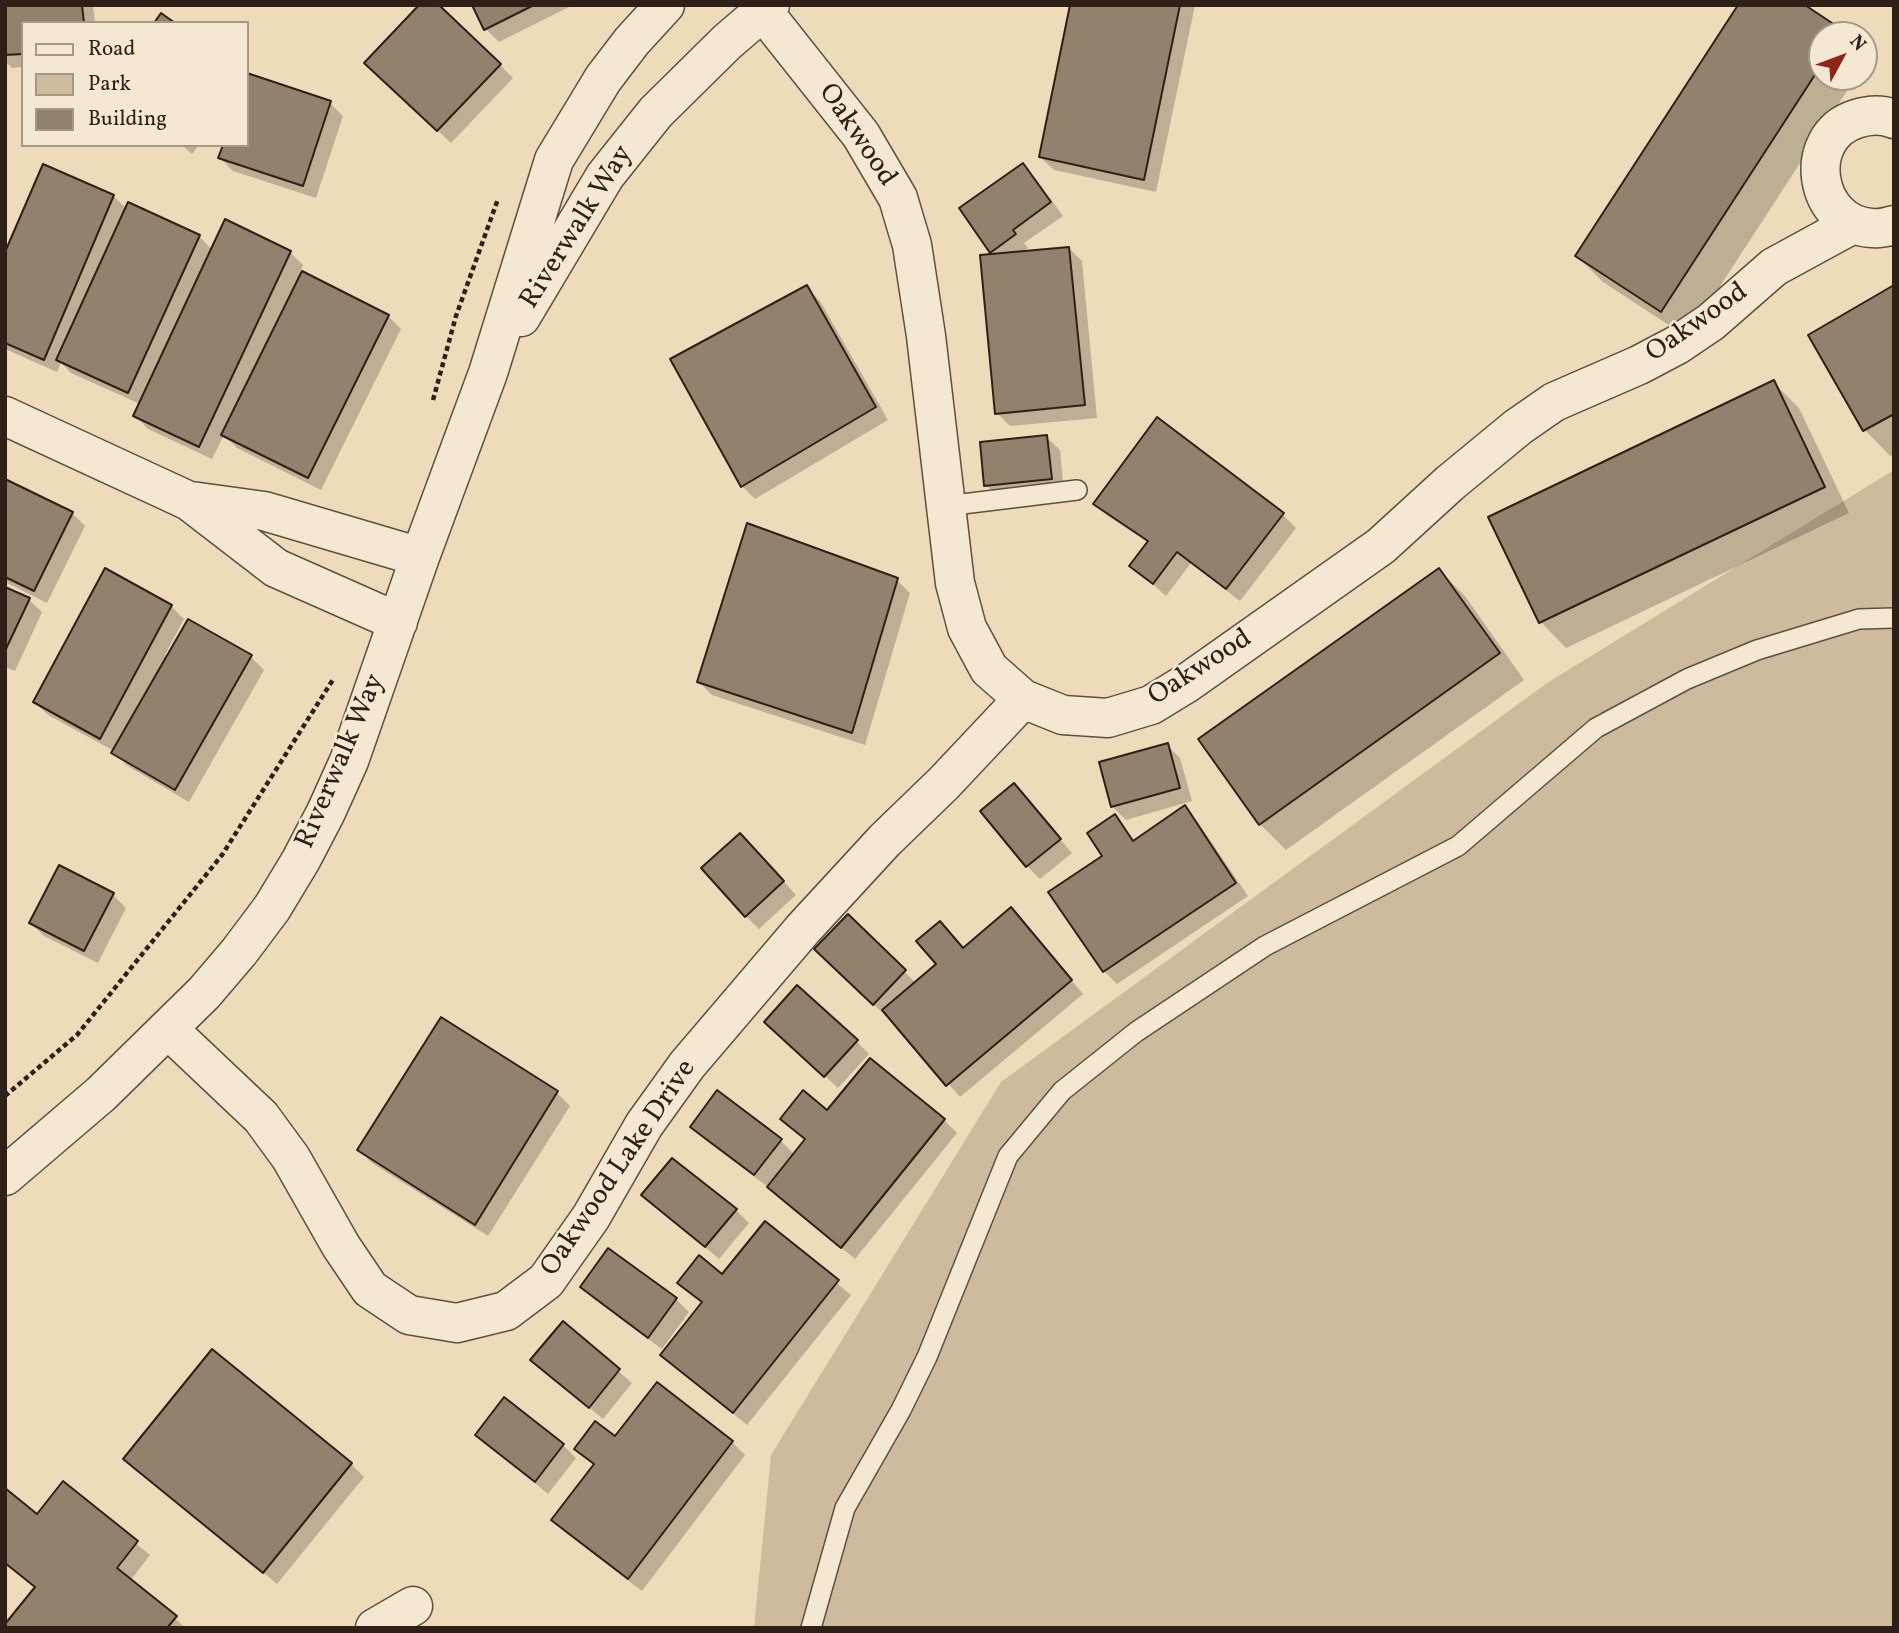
<!DOCTYPE html>
<html>
<head>
<meta charset="utf-8">
<style>
	body { margin:0 }
	#map { position:relative; width:1899px; height:1633px; overflow:hidden; background:#eedbba; font-family:Vollkorn,serif }
	canvas { display:block }
	.frame { position:absolute; inset:0; border:7px solid #2f2017; pointer-events:none }
	.legend { position:absolute; left:21px; top:21px; width:228px; height:126px; box-sizing:border-box; background:#f4e8d2; border:2px solid #a59887; margin:0; padding:9px 12px; list-style:none; font-size:21px; color:#2f2017 }
	.legend li { display:flex; align-items:center; gap:14px; height:35px }
	.legend b { width:35px; border:2px solid #a59887 }
	.north { position:absolute; left:1808px; top:21px; width:70px; height:70px; box-sizing:border-box; background:#f4e8d2; border:2px solid #a59887; border-radius:50%; rotate:49deg; font-size:19px; font-weight:700; line-height:28px; text-align:center; color:#2f2017 }
	.north::after { content:''; display:block; margin:auto; width:24px; height:32px; background:#8f2418; clip-path:polygon(50% 0,100% 100%,50% 72%,0 100%) }
</style>
</head>
<body>
<div id="map">
<canvas width="1899" height="1633"></canvas>
<div class="frame"></div>
<ul class="legend">
<li><b style="height:9px;background:#f4e8d2"></b>Road</li>
<li><b style="height:19px;background:#cebb9e"></b>Park</li>
<li><b style="height:19px;background:#92816c"></b>Building</li>
</ul>
<div class="north">N</div>
</div>
<script>
const ctx = document.querySelector('canvas').getContext('2d');
ctx.lineJoin = 'round';
function fillPath(path, color) {
  ctx.fillStyle = color;
  ctx.fill(path, 'evenodd');
}
function trace(path, color, width, dash) {
  ctx.strokeStyle = color;
  ctx.lineWidth = width;
  ctx.lineCap = dash ? 'butt' : 'round';
  ctx.setLineDash(dash || []);
  ctx.stroke(path);
}
function write(font, color, halo, rows, align = 'center') {
  ctx.font = font + ' Vollkorn,serif';
  ctx.lineWidth = 5;
  ctx.setLineDash([]);
  ctx.textBaseline = 'middle';
  ctx.strokeStyle = halo;
  ctx.fillStyle = color;
  for (const [text, x, y, turn = 0] of rows) {
    ctx.save();
    ctx.translate(x, y);
    ctx.rotate((+turn || 0) * Math.PI / 180);
    ctx.textAlign = isNaN(turn) ? turn : align;
    if (halo) ctx.strokeText(text, 0, 0);
    ctx.fillText(text, 0, 0);
    ctx.restore();
  }
}
fillPath(new Path2D(`
	M 1894,470 L 1894,1628 L 754,1628 L 771,1455 L 1001,1082 L 1547,683 Z`), '#cebb9e');
fillPath(new Path2D(`
	M 5,5 L 93,5 L 95,23 L 23,23 L 23,67 L 12,68 L 5,61 Z
	M 474,5 L 573,5 L 499,42 L 486,29 Z
	M 1072,5 L 1195,5 L 1156,192 L 1054,170 L 1040,157 Z
	M 1740,5 L 1843,32 L 1845,35 L 1822,35 L 1822,77 L 1856,77 L 1687,337 L 1603,282 L 1577,256 Z
	M 500,65 L 513,78 L 451,143 L 380,76 Z
	M 247,75 L 330,103 L 343,116 L 316,198 L 233,171 L 220,158 L 247,145 Z
	M 182,145 L 199,145 L 192,154 Z
	M 1023,166 L 1036,179 L 1063,216 L 1024,243 L 1028,248 L 1021,253 L 1069,248 L 1082,261 L 1097,418 L 1010,426 L 997,413 L 995,256 L 962,209 Z
	M 113,196 L 127,209 L 199,236 L 212,250 L 290,252 L 303,265 L 300,272 L 388,316 L 401,329 L 321,490 L 237,448 L 224,435 L 212,459 L 148,429 L 135,416 L 140,404 L 71,373 L 61,363 L 57,372 L 5,349 L 5,256 Z
	M 1894,287 L 1894,454 L 1890,456 L 1865,430 L 1810,336 Z
	M 807,288 L 820,301 L 888,420 L 755,499 L 742,486 L 673,360 Z
	M 1773,382 L 1799,408 L 1849,513 L 1566,648 L 1541,622 Z
	M 1157,419 L 1283,515 L 1296,528 L 1240,601 L 1191,563 L 1166,596 L 1132,566 L 1149,543 L 1108,516 L 1095,503 Z
	M 1046,437 L 1060,450 L 1064,492 L 999,498 L 986,485 Z
	M 5,481 L 72,513 L 85,526 L 47,603 L 5,582 Z
	M 1439,570 L 1465,596 L 1524,680 L 1286,850 L 1260,824 L 1200,740 Z
	M 105,571 L 171,606 L 184,619 L 165,655 L 168,657 L 188,621 L 251,657 L 264,670 L 189,802 L 126,765 L 114,751 L 48,715 L 35,702 Z
	M 897,580 L 910,593 L 865,745 L 712,695 L 699,682 Z
	M 5,588 L 28,599 L 42,612 L 15,671 L 5,667 Z
	M 1167,745 L 1180,758 L 1192,801 L 1126,820 L 1113,807 L 1101,764 Z
	M 1014,786 L 1072,853 L 1040,879 L 1027,866 Z
	M 1184,808 L 1197,821 L 1248,896 L 1117,984 L 1104,971 L 1051,893 L 1104,856 L 1114,816 L 1135,841 Z
	M 753,848 L 796,895 L 759,929 L 746,916 Z
	M 113,895 L 126,908 L 98,963 L 44,936 L 31,923 Z
	M 848,917 L 916,983 L 964,950 L 1023,923 L 1083,994 L 960,1097 L 888,1015 L 887,1017 L 829,962 Z
	M 442,1020 L 557,1093 L 570,1106 L 488,1236 L 372,1163 L 359,1150 Z
	M 780,1034 L 856,1041 L 869,1054 L 838,1088 Z
	M 827,1112 L 944,1120 L 957,1133 L 855,1259 L 768,1187 L 705,1140 L 692,1127 L 781,1141 L 795,1155 L 806,1141 L 782,1119 Z
	M 644,1195 L 736,1210 L 749,1223 L 719,1259 Z
	M 765,1223 L 851,1295 L 747,1425 L 663,1355 L 703,1304 L 679,1283 L 723,1276 Z
	M 582,1287 L 676,1299 L 689,1312 L 662,1349 L 595,1300 Z
	M 563,1323 L 632,1383 L 603,1419 L 532,1360 Z
	M 477,1435 L 563,1445 L 576,1458 L 548,1494 Z
	M 616,1439 L 732,1442 L 745,1455 L 642,1591 L 566,1533 L 553,1520 L 594,1465 L 576,1449 Z
	M 125,1458 L 351,1464 L 364,1477 L 277,1584 Z
	M 63,1484 L 150,1555 L 130,1581 L 186,1628 L 5,1628 L 36,1588 L 5,1564 L 5,1491 L 37,1516 Z`), '#0003');
const building = new Path2D(`
	M 5,5 L 82,5 L 84,23 L 23,23 L 23,54 L 5,55 Z
	M 419,5 L 439,5 L 501,64 L 437,131 L 364,63 Z
	M 472,5 L 534,5 L 484,30 Z
	M 1070,5 L 1180,5 L 1144,180 L 1039,157 Z
	M 1738,5 L 1805,5 L 1844,31 L 1841,35 L 1822,35 L 1822,64 L 1661,312 L 1575,256 Z
	M 161,13 L 175,23 L 154,23 Z
	M 247,73 L 331,101 L 303,186 L 218,158 L 223,145 L 247,145 Z
	M 1023,163 L 1051,202 L 1013,230 L 1016,234 L 990,253 L 959,208 Z
	M 43,164 L 114,195 L 44,360 L 5,343 L 5,252 Z
	M 128,202 L 200,235 L 128,393 L 56,360 Z
	M 225,219 L 291,251 L 199,447 L 133,416 Z
	M 1069,247 L 1085,405 L 995,414 L 980,255 Z
	M 302,271 L 389,315 L 308,478 L 221,435 Z
	M 807,285 L 876,407 L 741,487 L 670,359 Z
	M 1894,285 L 1894,414 L 1863,431 L 1808,335 Z
	M 1774,380 L 1825,487 L 1539,623 L 1488,517 Z
	M 1157,417 L 1284,513 L 1226,589 L 1177,552 L 1153,584 L 1129,566 L 1148,541 L 1093,504 Z
	M 1047,435 L 1052,479 L 984,486 L 980,442 Z
	M 5,479 L 73,512 L 34,591 L 5,577 Z
	M 747,523 L 898,578 L 852,733 L 697,682 Z
	M 105,568 L 172,605 L 100,739 L 33,702 Z
	M 1439,568 L 1500,653 L 1259,825 L 1198,739 Z
	M 5,587 L 30,598 L 5,651 Z
	M 188,619 L 252,655 L 175,790 L 111,753 Z
	M 1168,743 L 1180,788 L 1111,807 L 1099,762 Z
	M 1014,783 L 1061,839 L 1026,867 L 980,811 Z
	M 1185,805 L 1236,883 L 1103,972 L 1048,892 L 1102,856 L 1087,833 L 1115,814 L 1133,841 Z
	M 740,833 L 784,881 L 745,917 L 701,868 Z
	M 59,865 L 114,893 L 84,951 L 29,923 Z
	M 1011,907 L 1072,980 L 946,1086 L 882,1010 L 936,964 L 916,941 L 940,921 L 963,948 Z
	M 848,914 L 906,970 L 873,1005 L 814,949 Z
	M 797,985 L 858,1040 L 824,1077 L 764,1022 Z
	M 441,1017 L 558,1091 L 475,1225 L 357,1150 Z
	M 870,1058 L 945,1119 L 841,1248 L 767,1187 L 805,1139 L 780,1119 L 803,1090 L 827,1110 Z
	M 717,1090 L 782,1139 L 754,1175 L 690,1127 Z
	M 672,1158 L 737,1209 L 705,1247 L 641,1195 Z
	M 765,1221 L 839,1280 L 733,1413 L 660,1355 L 702,1302 L 677,1283 L 699,1255 L 722,1274 Z
	M 608,1248 L 677,1298 L 648,1338 L 580,1287 Z
	M 563,1321 L 620,1369 L 589,1408 L 530,1360 Z
	M 212,1349 L 352,1463 L 263,1573 L 123,1459 Z
	M 657,1382 L 733,1441 L 628,1579 L 551,1520 L 594,1464 L 574,1449 L 595,1421 L 615,1436 Z
	M 504,1397 L 564,1444 L 535,1482 L 475,1435 Z
	M 63,1481 L 138,1541 L 117,1568 L 177,1616 L 167,1628 L 5,1628 L 5,1624 L 35,1587 L 5,1563 L 5,1488 L 37,1514 Z`);
fillPath(building, '#92816c');
trace(building, '#2f2017', 2);
const service = new Path2D(`
	M 946,506 L 1077,490
	M 811,1628 L 845,1508 L 901,1410 L 927,1357 L 1008,1156 L 1062,1091 L 1136,1032 L 1265,946 L 1458,846 L 1596,728 L 1687,679 L 1757,650 L 1859,619 L 1894,618`);
const minor = new Path2D(`
	M 758,5 L 861,135 L 898,198 L 912,245 L 926,336 L 955,583 L 967,628 L 989,669 L 1023,699 L 1063,715 L 1108,718 L 1151,705 L 1187,683 L 1381,546 L 1450,483 L 1518,427 L 1554,402 L 1639,365 L 1677,345 L 1711,322 L 1774,267 L 1853,224
	M 1894,119 C 1882,114 1868,115 1856,119 C 1800,137 1814,225 1872,228 C 1879,229 1887,227 1894,225
	M 521,317 L 605,176 L 656,112 L 727,42 L 770,5
	M 5,416 L 189,501 L 276,568 L 398,622
	M 191,501 L 264,511 L 420,557
	M 169,1030 L 261,1117 L 291,1158 L 341,1246 L 370,1289 L 409,1315 L 457,1323 L 506,1311 L 546,1281 L 591,1217 L 644,1125 L 687,1065 L 803,929 L 885,840 L 944,783 L 1023,699
	M 5,1176 L 101,1094 L 204,993 L 239,952 L 272,908 L 301,860 L 326,812 L 349,761 L 420,557 L 488,373 L 554,160 L 603,79 L 632,41 L 665,5
	M 375,1628 L 413,1606`);
trace(service, '#5f4f40', 22);
trace(minor, '#5f4f40', 41);
trace(new Path2D(`
	M 433,400 L 456,316 L 498,199
	M 5,1096 L 77,1035 L 222,855 L 334,678`), '#2f2017', 4.5, [5, 3.5]);
trace(service, '#f4e8d2', 19);
trace(minor, '#f4e8d2', 38);
write('28px', '#2f2017', '#f4e8d2', [
	["Oakwood",856,136,56],
	["Riverwalk Way",578,228,-58],
	["Oakwood",1698,324,-35],
	["Oakwood",1201,669,-33],
	["Riverwalk Way",342,762,-67],
	["Oakwood Lake Drive",620,1169,-56]
]);
</script>
</body>
</html>
